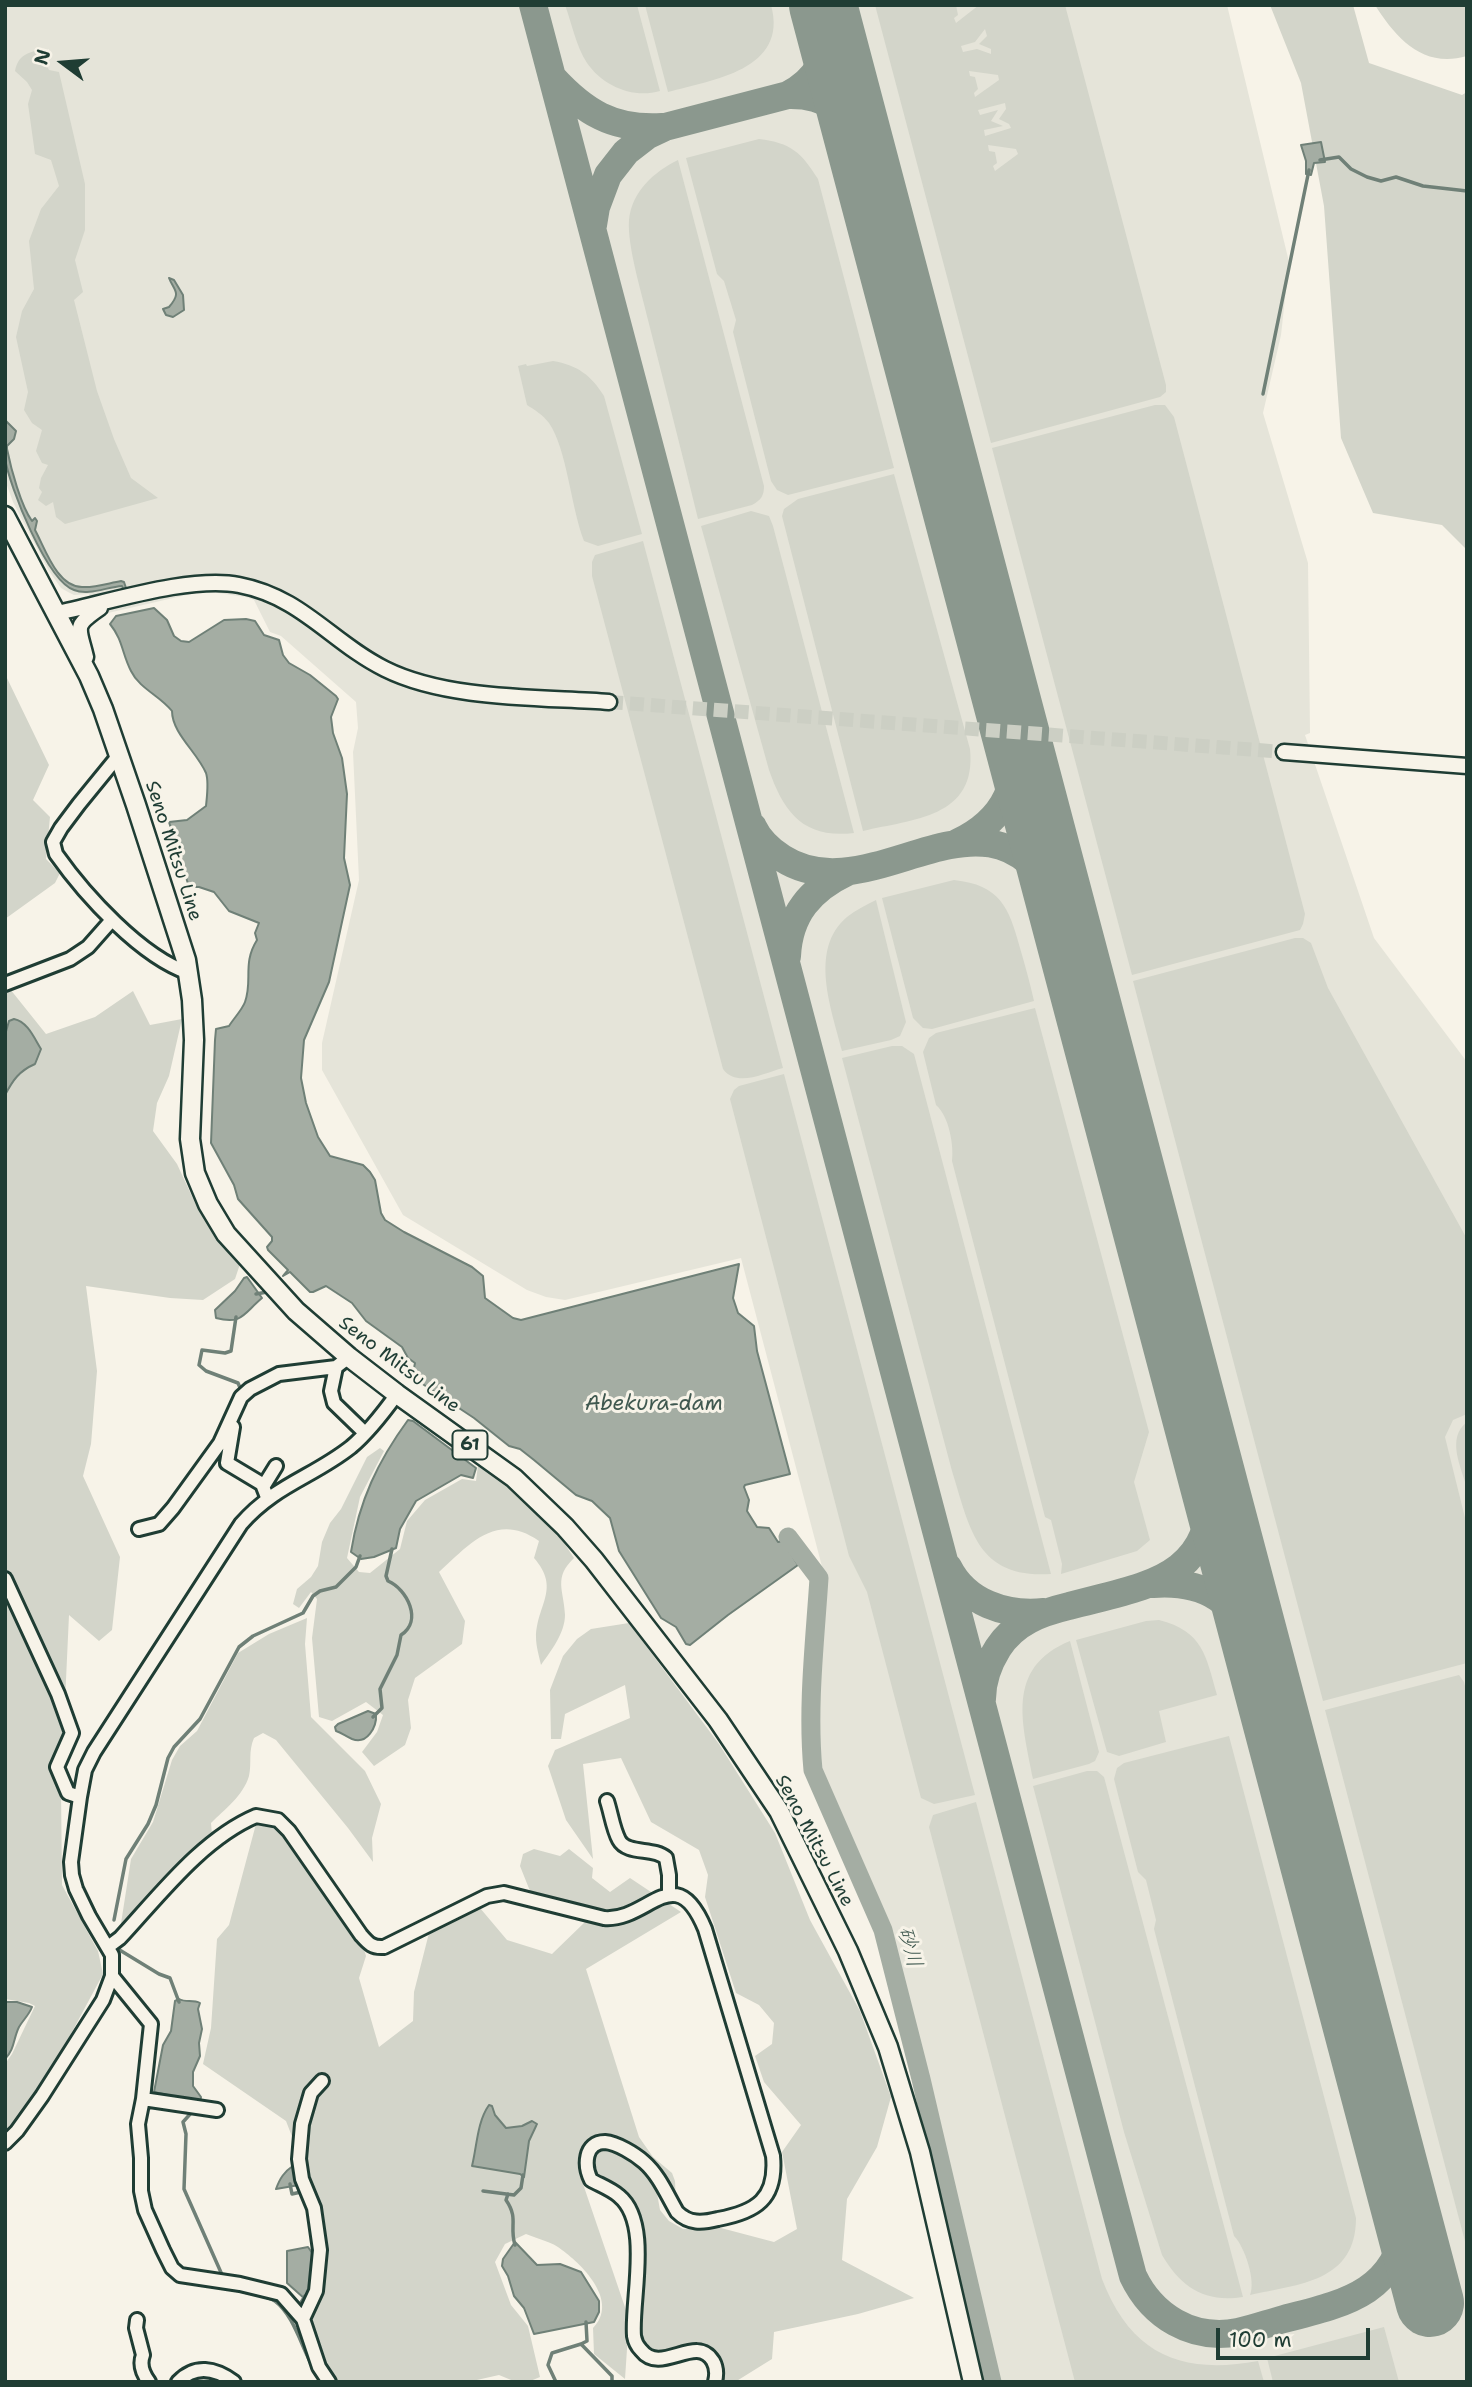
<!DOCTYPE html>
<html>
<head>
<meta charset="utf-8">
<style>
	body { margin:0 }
	#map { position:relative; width:1472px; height:2387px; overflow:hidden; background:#f7f3e8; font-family:"Shantell Sans",sans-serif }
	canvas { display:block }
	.frame { position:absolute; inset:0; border:7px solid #1f3d34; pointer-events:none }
	.north { position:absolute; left:28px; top:28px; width:70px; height:70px; -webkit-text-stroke:5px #f7f3e8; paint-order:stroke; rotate:286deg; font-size:19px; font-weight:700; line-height:28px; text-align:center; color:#1f3d34 }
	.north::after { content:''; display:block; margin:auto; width:24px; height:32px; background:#1f3d34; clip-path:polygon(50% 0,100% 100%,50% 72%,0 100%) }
	.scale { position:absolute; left:1216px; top:2328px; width:154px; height:32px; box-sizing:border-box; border:4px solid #1f3d34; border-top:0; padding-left:9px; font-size:21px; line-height:24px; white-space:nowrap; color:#1f3d34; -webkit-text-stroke:5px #f7f3e8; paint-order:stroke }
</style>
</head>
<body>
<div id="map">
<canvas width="1472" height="2387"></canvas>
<div class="frame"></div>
<div class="north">N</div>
<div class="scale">100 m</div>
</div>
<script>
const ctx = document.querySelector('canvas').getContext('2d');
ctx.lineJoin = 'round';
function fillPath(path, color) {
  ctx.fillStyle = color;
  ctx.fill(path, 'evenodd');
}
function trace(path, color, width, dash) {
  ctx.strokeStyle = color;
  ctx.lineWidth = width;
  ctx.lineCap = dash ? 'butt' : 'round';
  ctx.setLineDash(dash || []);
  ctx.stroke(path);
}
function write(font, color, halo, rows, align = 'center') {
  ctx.font = font + ' "Shantell Sans","Klee One",sans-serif';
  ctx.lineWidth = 6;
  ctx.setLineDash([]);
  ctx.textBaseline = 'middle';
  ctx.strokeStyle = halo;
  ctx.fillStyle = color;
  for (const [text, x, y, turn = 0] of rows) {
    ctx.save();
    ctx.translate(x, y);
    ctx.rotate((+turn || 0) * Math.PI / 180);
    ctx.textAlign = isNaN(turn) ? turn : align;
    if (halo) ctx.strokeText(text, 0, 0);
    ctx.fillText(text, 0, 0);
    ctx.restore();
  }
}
fillPath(new Path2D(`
	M 5,5 L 1227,5 L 1289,262 L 1281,335 L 1263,413 L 1308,563 L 1310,733 L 1305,735 L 1374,938 L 1467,1062 L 1467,2382 L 997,2382 L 912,2024 L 891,1929 L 817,1769 L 816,1715 L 825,1578 L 741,1258 L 565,1300 L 546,1297 L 527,1290 L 403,1215 L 322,1070 L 322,1043 L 359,880 L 353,752 L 358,728 L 356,702 L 281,636 L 270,632 L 254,600 L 246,597 L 211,592 L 195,593 L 108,613 L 98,619 L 89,594 L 74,595 L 68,592 L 61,588 L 49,571 L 13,502 L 5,480 Z`), '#e5e4d9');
fillPath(new Path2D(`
	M 565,5 L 637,5 L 660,91 C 633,99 603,86 587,63 C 576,46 572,24 565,5 Z
	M 645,5 L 771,5 C 789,70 712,80 668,92 Z
	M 875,5 L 956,5 L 958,15 L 954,18 L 956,23 L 979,5 L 1065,5 L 1166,385 L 1166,392 L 1160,397 L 991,443 ZM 985,29 L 987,36 L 979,44 L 991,49 L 991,54 L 977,49 L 963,52 L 961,46 L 975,42 ZM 969,71 L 998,75 L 999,80 L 975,97 L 974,93 L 978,89 L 975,77 L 970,76 ZM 1005,103 L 1006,109 L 999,119 L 1009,124 L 1011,128 L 985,136 L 984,130 L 1003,126 L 991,121 L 998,110 L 980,115 L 978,110 ZM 988,145 L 1016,149 L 1018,154 L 995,171 L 993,166 L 997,163 L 995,152 L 989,151 Z
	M 1270,5 L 1353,5 L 1369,63 L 1462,95 L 1467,92 L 1467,550 L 1442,525 L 1373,513 L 1341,438 L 1324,206 L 1301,83 Z
	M 1375,5 L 1467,5 L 1467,56 C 1423,69 1396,38 1375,5 Z
	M 38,50 L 49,70 L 59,72 L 85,184 L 85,230 L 75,260 L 83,292 L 74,300 L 97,391 L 114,439 L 131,478 L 158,498 L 65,524 L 56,517 L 53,502 L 46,506 L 38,500 L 42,492 L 39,488 L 41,478 L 48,465 L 42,463 L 36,451 L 42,430 L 32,423 L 24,410 L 28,392 L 16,337 L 22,311 L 34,289 L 29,241 L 41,209 L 59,186 L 51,160 L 35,154 L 28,104 L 32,90 L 27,82 L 15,71 C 18,57 24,54 38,50 Z
	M 759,139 C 791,143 801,152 818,179 L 894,468 L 788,495 L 777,490 L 771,481 L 733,332 L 736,320 L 724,281 L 717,274 L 686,158 Z
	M 678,160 L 764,486 C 764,496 761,500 752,505 L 698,519 C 682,453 665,387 648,320 C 642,294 627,246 629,220 C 632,191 654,172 678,160 Z
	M 553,361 C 577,365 591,375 604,396 L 642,534 L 598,546 L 584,541 C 571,508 567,449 549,423 C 543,415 535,410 527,405 L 518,366 L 526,364 L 527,366 Z
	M 1155,405 L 1165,405 L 1174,417 L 1305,914 L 1303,924 L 1300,930 L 1132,975 L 992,448 Z
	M 894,474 L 970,749 C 977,818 913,819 863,831 L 782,516 L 784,509 L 798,499 Z
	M 751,511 L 769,516 L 773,526 L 854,833 C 804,839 784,813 769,770 L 701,526 Z
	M 643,541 L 783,1068 C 764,1073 737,1088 723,1069 L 592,576 L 592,562 L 595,555 Z
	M 5,674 L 49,765 L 33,800 L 50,817 L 46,859 L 60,873 L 55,883 L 5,919 Z
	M 954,880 C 1000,885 1009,907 1020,948 C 1025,965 1030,983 1034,1001 L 932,1029 L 923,1028 L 913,1018 L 882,898 Z
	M 876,900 L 906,1022 L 900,1036 L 891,1040 L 842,1051 C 832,1010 808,950 847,917 C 856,910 866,905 876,900 Z
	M 1295,938 L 1303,938 L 1311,943 L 1328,988 L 1467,1239 L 1467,1414 L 1453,1420 L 1445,1437 L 1467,1526 L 1467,1663 L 1323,1701 L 1133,981 Z
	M 10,989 L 46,1034 L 95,1017 L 133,991 L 150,1025 L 182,1019 L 169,1076 L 157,1103 L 153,1131 L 177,1164 L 196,1205 L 240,1264 L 235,1279 L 203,1300 L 170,1298 L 86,1286 L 97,1371 L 91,1444 L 83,1476 L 120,1557 L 112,1630 L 99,1641 L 69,1615 L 61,1788 L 62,1885 L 98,1951 L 103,1974 L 50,2073 L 5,2133 L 5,2064 L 12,2054 L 35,2006 L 29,2003 L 5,1999 L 5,1095 C 13,1080 19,1071 35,1064 L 41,1049 C 33,1038 25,1015 9,1021 L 5,1040 L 5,990 Z
	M 1035,1008 L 1149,1432 L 1134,1482 L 1150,1540 L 1137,1551 L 1061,1574 L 1062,1564 L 1051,1520 L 1045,1517 L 952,1161 C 954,1145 949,1116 936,1105 L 923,1052 L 929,1038 L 936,1033 Z
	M 892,1046 L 902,1046 L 914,1054 L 1051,1574 C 977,1579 970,1529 952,1471 L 842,1058 Z
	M 784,1074 L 975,1795 L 934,1804 L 921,1798 L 867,1592 L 849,1556 L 730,1099 L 734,1090 L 739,1086 Z
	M 1467,1422 L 1467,1488 C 1461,1467 1446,1438 1467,1422 Z
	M 380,1448 L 384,1451 L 360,1497 L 347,1558 L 359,1572 L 370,1573 L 400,1549 L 407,1521 L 425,1500 L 462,1479 L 476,1481 L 478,1465 L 510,1484 L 552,1525 L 574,1558 C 553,1578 564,1590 565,1615 C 565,1633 551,1651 541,1665 C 539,1656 536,1646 536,1637 C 537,1604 561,1589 534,1558 L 539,1541 C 496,1511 469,1545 439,1572 L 465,1621 L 462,1644 L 415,1678 L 408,1700 L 411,1728 L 405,1745 L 374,1766 L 362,1752 L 377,1732 L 383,1715 L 366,1702 L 332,1721 L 319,1717 L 312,1638 L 317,1599 L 311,1592 L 299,1608 L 293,1604 L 297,1589 L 311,1577 L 318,1566 L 322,1542 L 330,1523 L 341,1509 L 367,1457 Z
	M 307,1618 L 305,1644 L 311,1717 L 365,1771 L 381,1804 L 372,1838 L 373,1862 L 348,1828 L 276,1740 L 263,1733 L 254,1738 C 248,1752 252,1762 249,1776 C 243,1796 225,1809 211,1823 L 212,1835 L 182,1864 L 120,1930 L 131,1859 L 153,1822 L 172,1760 L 180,1746 L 197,1731 L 238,1653 L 269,1634 Z
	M 1159,1620 C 1203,1631 1206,1656 1217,1695 L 1159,1711 L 1166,1742 L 1119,1756 L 1107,1752 L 1076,1640 L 1146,1621 Z
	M 629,1623 L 719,1744 L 775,1833 L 810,1920 L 860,2011 L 891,2097 L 877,2147 L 847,2199 L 842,2260 L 914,2298 L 858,2314 L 774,2332 L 772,2359 L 735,2382 L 718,2382 L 713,2356 L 657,2356 L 638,2341 L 633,2211 L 593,2179 L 592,2151 L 606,2146 L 641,2164 L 655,2182 L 660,2210 L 669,2221 L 683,2229 L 721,2228 L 774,2242 L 797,2229 L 782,2152 L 801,2125 L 764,2082 L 755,2056 L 772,2044 L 774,2023 L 759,2005 L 736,1993 L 705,1897 L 708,1875 L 699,1850 L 651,1822 L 621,1758 L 583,1764 L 593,1859 L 566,1820 L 548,1766 L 555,1750 L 630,1718 L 625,1685 L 565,1714 L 561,1739 L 551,1739 L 550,1690 L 563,1656 L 577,1639 L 591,1629 Z
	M 1070,1641 L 1099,1752 L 1095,1761 L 1089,1764 L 1033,1779 C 1023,1725 1004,1668 1070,1641 Z
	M 1459,1675 L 1464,1682 L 1467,1694 L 1467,2249 L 1325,1710 Z
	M 1229,1736 L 1356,2218 C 1356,2282 1299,2284 1250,2295 C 1256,2281 1245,2247 1234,2236 L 1154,1929 L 1156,1920 L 1146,1880 L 1138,1872 L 1114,1779 L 1117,1768 L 1124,1763 Z
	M 1087,1771 L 1097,1771 L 1104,1777 L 1243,2297 C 1204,2303 1181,2287 1162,2255 L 1124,2132 L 1033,1786 Z
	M 976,1802 L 1102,2279 C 1131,2355 1182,2375 1258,2361 L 1264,2382 L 1075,2382 L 929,1827 L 933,1815 Z
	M 256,1824 L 276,1827 L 288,1837 L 362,1942 L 366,1956 L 359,1978 L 379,2047 L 413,2021 L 414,1992 L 429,1933 L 480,1908 L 507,1940 L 552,1954 L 586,1921 L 590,1906 L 530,1891 L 520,1866 L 523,1854 L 534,1849 L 560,1856 L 569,1849 L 593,1868 L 592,1878 L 610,1892 L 630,1878 L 681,1912 L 586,1969 L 639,2137 L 653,2157 L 672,2173 L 675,2181 L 676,2203 L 610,2136 L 602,2134 C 580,2147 578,2154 581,2178 L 629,2319 L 625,2379 L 594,2354 L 593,2328 C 619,2302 584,2266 562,2250 C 553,2242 538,2239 526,2234 L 505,2244 L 495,2262 L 511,2305 L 528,2326 L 540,2377 L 528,2382 L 516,2382 L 499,2375 L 468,2382 L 336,2382 L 327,2372 L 317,2348 L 310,2317 L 318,2204 L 286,2121 L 203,2064 L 211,2028 L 217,1939 L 229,1925 ZM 494,2110 L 495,2115 L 506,2128 L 522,2126 L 532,2121 L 538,2125 L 530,2134 L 520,2174 L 474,2167 L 479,2127 L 482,2120 Z
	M 1384,2327 L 1399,2382 L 1273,2382 L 1267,2358 Z`), '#d3d5ca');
const water = new Path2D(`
	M 1321,142 L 1325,162 L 1314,163 L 1311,175 L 1306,174 L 1306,161 L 1301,145 Z
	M 169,278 L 174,280 L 183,295 L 184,310 L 173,317 L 166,315 L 163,309 L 169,307 C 182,292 174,291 169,278 Z
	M 5,420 L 16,431 L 14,439 L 7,446 L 7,449 C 11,469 21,506 32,521 L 35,518 L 37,521 L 35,530 C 45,548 57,587 82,587 C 95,588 109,583 121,581 L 124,582 L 127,591 L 124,591 L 122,586 C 107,587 88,596 74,590 C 47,581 9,486 5,458 C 4,446 5,432 5,420 Z
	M 154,608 L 167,620 L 174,636 L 181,641 L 189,642 L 224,620 L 246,619 L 255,621 L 264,635 L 279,640 L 283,655 L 289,663 L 310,675 L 336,696 L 338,699 L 331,717 L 333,733 L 342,758 L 347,794 L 344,858 L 350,885 L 329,982 L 304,1040 L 301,1078 L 306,1103 L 318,1137 L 330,1156 L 363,1165 L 370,1172 L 375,1180 L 381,1213 L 385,1220 L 404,1232 L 472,1267 L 483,1276 L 485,1298 L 513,1318 L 521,1320 L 739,1264 L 733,1298 L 738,1313 L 754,1326 L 757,1351 L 790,1474 L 745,1485 L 744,1487 L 749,1500 L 747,1511 L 757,1527 L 769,1528 L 778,1542 L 783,1541 L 798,1565 L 728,1615 L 690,1645 L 686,1644 L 676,1627 L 661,1618 L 619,1551 L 610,1518 L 592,1501 L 576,1495 L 534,1460 L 520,1449 L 509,1446 L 474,1418 L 412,1377 L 409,1374 L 414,1368 L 415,1363 L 408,1358 L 402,1347 L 366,1321 L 352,1303 L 326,1286 L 313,1292 L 310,1292 L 290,1272 L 283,1276 L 288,1270 L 268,1250 L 267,1247 L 272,1241 L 272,1237 L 238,1199 L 234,1185 L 211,1143 L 215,1040 L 216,1029 L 229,1026 C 234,1018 242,1010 245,1002 C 253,980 242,964 257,940 L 255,933 L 259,923 L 229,911 L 214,892 L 199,887 L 189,887 L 169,822 L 187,820 L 206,806 C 207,796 209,782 206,773 C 197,752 172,733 172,711 C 160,696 139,688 131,671 C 122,654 123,640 110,624 L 116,616 Z
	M 14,1019 C 28,1022 34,1038 41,1049 L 35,1064 C 19,1071 13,1080 5,1095 L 5,1035 L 9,1021 Z
	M 247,1277 L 262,1298 C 243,1314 242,1325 216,1318 L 215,1310 L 235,1291 L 244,1278 Z
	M 408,1420 L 413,1421 L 476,1468 L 473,1478 L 461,1475 L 416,1501 L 400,1529 L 396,1548 L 374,1557 L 361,1559 L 351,1552 C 359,1501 378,1461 408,1420 Z
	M 368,1711 L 376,1714 C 377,1727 367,1745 352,1739 C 345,1736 342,1733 336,1731 L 335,1727 L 338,1724 Z
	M 179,1999 C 186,2003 193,1999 200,2003 L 198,2009 L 202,2029 L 199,2043 L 200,2056 L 193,2072 L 193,2086 L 201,2097 L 200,2102 L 154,2092 L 163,2045 L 171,2031 L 175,2001 Z
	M 5,2002 L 17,2002 L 32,2007 C 29,2015 23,2020 19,2027 C 13,2039 15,2049 5,2059 Z
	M 489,2105 L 492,2106 L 495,2115 L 506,2128 L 522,2126 L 532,2121 L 537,2124 L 529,2141 L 524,2177 L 520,2174 L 472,2166 C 477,2146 477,2122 489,2105 Z
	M 294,2165 L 299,2185 L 276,2189 C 280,2178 284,2172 294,2165 Z
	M 515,2242 L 537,2265 L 560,2264 L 581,2272 L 599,2301 L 599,2312 L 594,2322 L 534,2334 L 524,2308 L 514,2296 L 508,2276 L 502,2266 L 503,2259 Z
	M 308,2247 L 315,2257 L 312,2287 L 305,2299 L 287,2283 L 287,2251 Z`);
fillPath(water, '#a4ada3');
trace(water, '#6f8077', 2);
trace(new Path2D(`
	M 1320,160 L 1339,157 L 1351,169 L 1367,177 L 1381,181 L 1396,177 L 1423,186 L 1467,191
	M 1263,394 L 1309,170
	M 256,1294 L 267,1292
	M 236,1317 L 231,1351 L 225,1353 L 202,1350 L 199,1365 L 206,1371 L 238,1383 L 241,1390
	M 373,1717 L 382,1708 L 380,1689 L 397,1655 L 401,1635 C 423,1621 407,1589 388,1581 L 386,1576 L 392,1549
	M 114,1920 L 126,1859 L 148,1824 L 156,1805 L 168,1758 L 174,1747 L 200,1719 L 239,1647 L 253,1636 L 303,1613 L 313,1596 L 320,1591 L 336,1587 L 356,1567 L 360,1556
	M 118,1949 L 159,1974 L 170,1978 L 179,2002
	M 192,2112 L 183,2122 L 186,2134 L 184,2189 L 223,2277
	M 290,2184 L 292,2194 L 301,2192 L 302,2195
	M 483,2191 L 514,2195 L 521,2188 L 523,2175
	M 508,2194 L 506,2200 C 519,2219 509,2226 515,2245
	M 232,2288 C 244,2294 265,2294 275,2301 C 294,2315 302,2349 314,2369
	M 299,2306 L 305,2296
	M 581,2344 L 612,2376 L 612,2382
	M 556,2382 L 548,2365 L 552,2353 L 581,2344 L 587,2341 L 586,2322`), '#6f8077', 3.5);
trace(new Path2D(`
	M 788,1537 L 819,1578 C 815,1641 807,1707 813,1770 L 883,1930 L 921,2079 L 992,2382`), '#a4ada3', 19);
trace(new Path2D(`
	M 533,5 L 1133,2276 C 1152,2316 1192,2341 1238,2332 C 1253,2329 1269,2323 1284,2319 C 1346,2303 1396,2293 1407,2220
	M 552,77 C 584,112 613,130 662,127
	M 788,95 C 817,80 828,58 828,27
	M 593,225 L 596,207 L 608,175 L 626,152 L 648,135 L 665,127 L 788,95 C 829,94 847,112 861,148
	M 753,827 C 759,840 770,850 782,858 C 875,918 991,759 1062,909
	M 957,843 C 1008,819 1020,782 1015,729
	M 787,956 C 789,914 811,889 847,872
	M 948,1567 C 966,1603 1006,1616 1044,1612
	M 1153,1584 C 1207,1580 1236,1602 1258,1650
	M 982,1699 C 982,1681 988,1664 998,1648 C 1015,1622 1040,1613 1069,1606 C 1148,1585 1214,1581 1212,1480`), '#8b988e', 28);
trace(new Path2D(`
	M 823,5 L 1430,2303`), '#8b988e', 68);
trace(new Path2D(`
	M 609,702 L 1284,752`), '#cccfc4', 14, [14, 7]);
const minor = new Path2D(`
	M 119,755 L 79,804 L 61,828 L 53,842 L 56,854 C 85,895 141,957 189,973
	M 5,984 L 70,959 L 88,947 L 111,921
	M 336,1367 L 331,1391 L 334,1403 L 365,1433
	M 233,1427 L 227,1463 L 262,1484 L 267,1497
	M 263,1487 L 276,1466
	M 139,1529 L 159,1524 L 173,1508 L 220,1443 L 241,1397 L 250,1389 L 279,1374 L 336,1367 L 349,1357
	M 5,1579 L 58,1694 L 72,1733 L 57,1767 L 68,1793 L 80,1797
	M 607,1801 C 611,1813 613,1829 619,1840 C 627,1855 654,1847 666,1858 L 669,1875 L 669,1895
	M 108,1947 L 120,1938 C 159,1896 202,1839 256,1816 L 278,1820 L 289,1831 L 361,1935 C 368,1943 372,1948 384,1947 L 487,1896 L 504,1893 L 604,1918 C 648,1922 675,1857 705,1929 L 773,2156 C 777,2199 756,2212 718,2219 C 702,2223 689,2224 677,2212 C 667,2195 659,2175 644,2162 C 635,2154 617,2143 605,2142 C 584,2142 584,2166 591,2180 C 600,2185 611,2189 619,2196 C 652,2223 631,2300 634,2336 C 635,2342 637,2346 641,2350 C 661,2376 696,2333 713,2361 C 717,2368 717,2374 715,2382
	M 112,1976 L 151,2024 L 143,2099 L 138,2124 L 141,2158 L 141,2191 L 145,2210 L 163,2250 L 172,2268 L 180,2275 L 240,2284 L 281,2294 L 303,2319 L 319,2367 L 329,2382
	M 143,2099 L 217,2110
	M 5,2143 L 17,2131 L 42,2096 L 103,2000 L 112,1976 L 112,1955 L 89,1916 L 76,1889 L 72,1875 L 71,1862 L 80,1797 L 85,1770 L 94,1752 L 241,1524 C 275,1485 313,1477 351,1447 C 369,1432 384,1412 397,1394
	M 303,2319 L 316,2291 L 320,2250 L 314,2208 L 302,2179 L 299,2159 L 302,2124 L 311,2093 L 322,2081
	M 137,2320 L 136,2328 L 143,2355 C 139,2365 143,2374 149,2382
	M 178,2382 C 195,2364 215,2368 234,2382`);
const tertiary = new Path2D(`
	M 57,613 C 106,603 191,575 239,585 C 302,597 331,642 385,669 C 447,700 539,697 609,702
	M 86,657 C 79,627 72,627 100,608
	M 1284,752 L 1467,766`);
const primary = new Path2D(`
	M 5,516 L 89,676 L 103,709 L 136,805 L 186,960 L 192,1000 L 194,1040 L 190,1139 L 195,1173 L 208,1204 L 226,1234 L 296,1311 L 349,1357 L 397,1394 L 514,1478 L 565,1527 L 594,1560 L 718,1720 L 779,1811 L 848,1951 L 888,2047 L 920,2152 L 973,2382`);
trace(minor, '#1f3d34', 18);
trace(tertiary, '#1f3d34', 19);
trace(primary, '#1f3d34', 23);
trace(minor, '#f7f3e8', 12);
trace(tertiary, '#f7f3e8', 14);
trace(primary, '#f7f3e8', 18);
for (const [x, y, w] of [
	[470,1445,35]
]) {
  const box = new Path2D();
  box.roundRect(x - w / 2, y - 14.5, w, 29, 5);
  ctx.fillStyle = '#f7f3e8';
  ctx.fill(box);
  trace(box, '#1f3d34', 2);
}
write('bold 18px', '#1f3d34', null, [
	["61",470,1445]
]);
write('19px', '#1f3d34', '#f7f3e8', [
	["Seno Mitsu Line",173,851,72],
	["Seno Mitsu Line",399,1365,37],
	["Seno Mitsu Line",814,1841,62]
]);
write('italic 21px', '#405950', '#f7f3e8', [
	["Abekura-dam",654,1405],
	["砂川",909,1947,75]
]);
</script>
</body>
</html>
